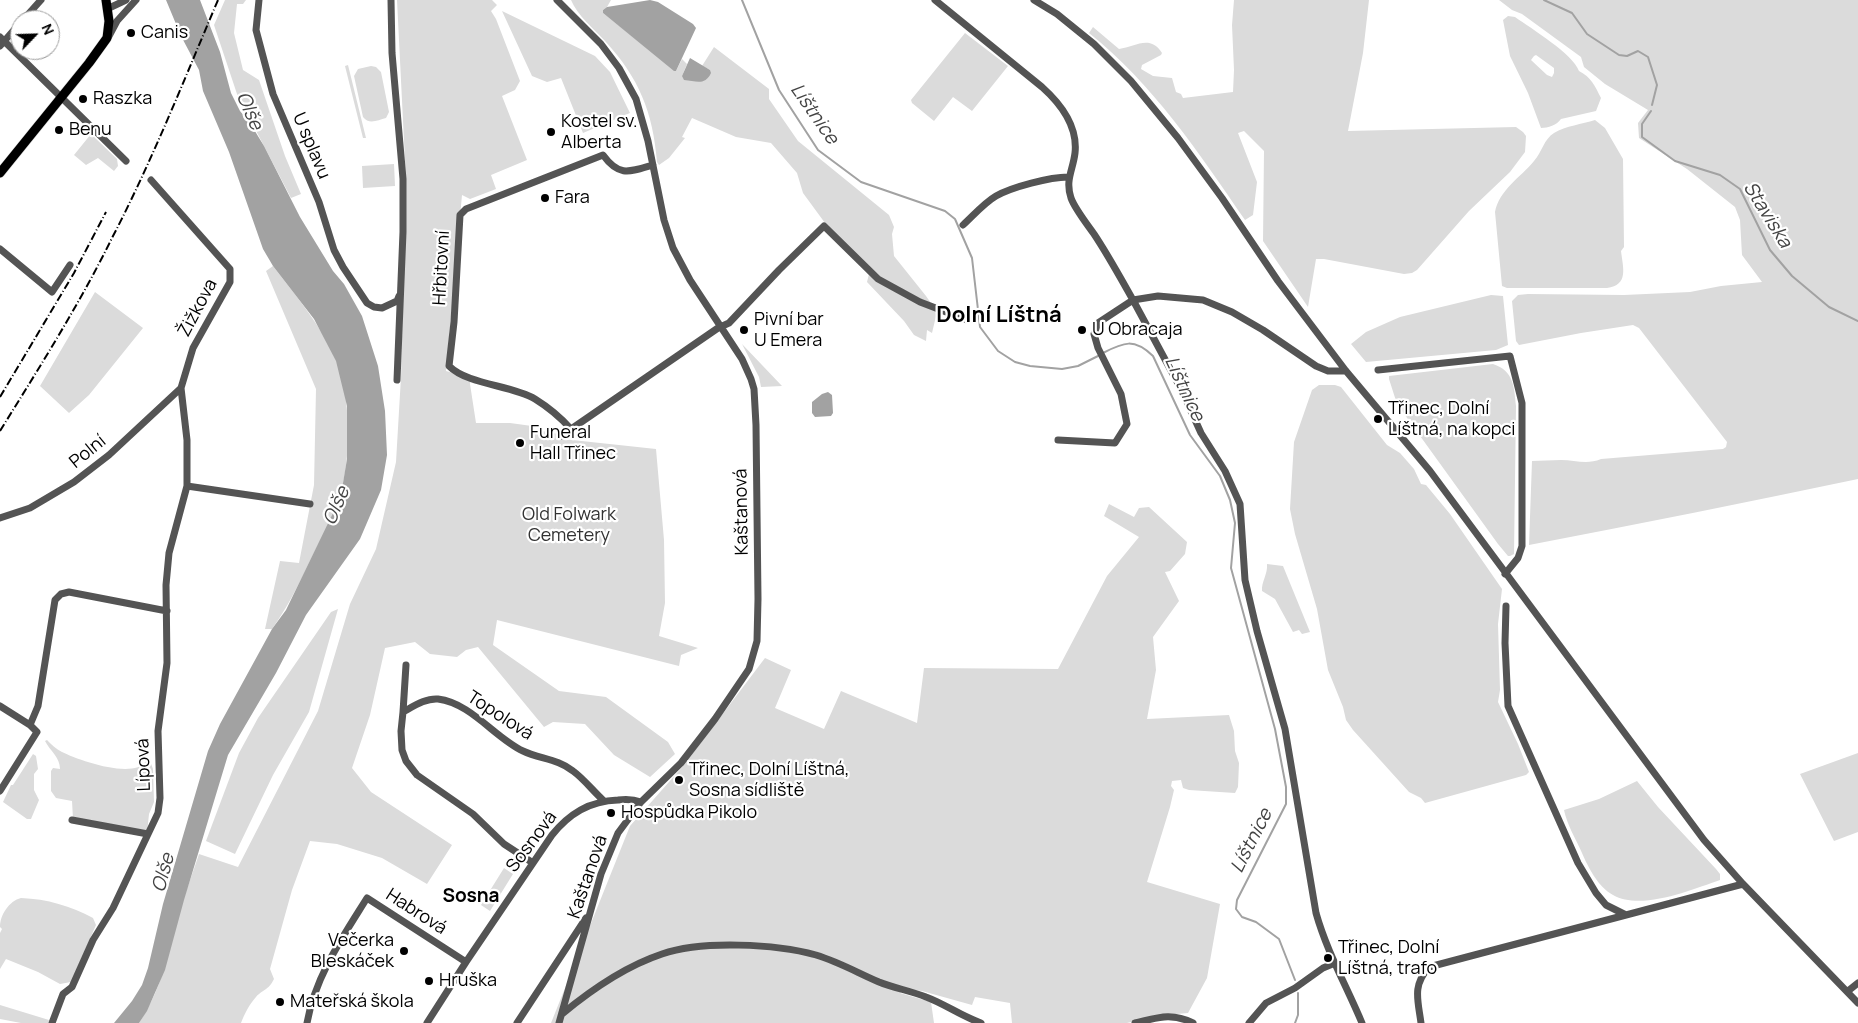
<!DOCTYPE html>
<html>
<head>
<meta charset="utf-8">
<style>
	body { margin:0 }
	#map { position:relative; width:1858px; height:1023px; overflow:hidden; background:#fff; font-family:Manrope,sans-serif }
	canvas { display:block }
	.north { position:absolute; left:10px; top:10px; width:50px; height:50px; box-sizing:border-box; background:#fff; border:1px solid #999; border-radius:50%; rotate:66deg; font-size:14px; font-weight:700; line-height:20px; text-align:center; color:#000 }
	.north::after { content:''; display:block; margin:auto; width:18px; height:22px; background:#000; clip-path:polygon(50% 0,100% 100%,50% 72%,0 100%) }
</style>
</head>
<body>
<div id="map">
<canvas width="1858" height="1023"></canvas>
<div class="north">N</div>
</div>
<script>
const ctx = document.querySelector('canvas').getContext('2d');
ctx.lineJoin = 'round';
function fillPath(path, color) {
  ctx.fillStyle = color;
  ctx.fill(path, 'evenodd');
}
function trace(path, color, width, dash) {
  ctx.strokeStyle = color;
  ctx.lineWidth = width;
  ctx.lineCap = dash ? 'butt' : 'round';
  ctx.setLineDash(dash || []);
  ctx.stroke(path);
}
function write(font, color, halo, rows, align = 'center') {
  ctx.font = font + ' Manrope,sans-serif';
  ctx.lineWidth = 4.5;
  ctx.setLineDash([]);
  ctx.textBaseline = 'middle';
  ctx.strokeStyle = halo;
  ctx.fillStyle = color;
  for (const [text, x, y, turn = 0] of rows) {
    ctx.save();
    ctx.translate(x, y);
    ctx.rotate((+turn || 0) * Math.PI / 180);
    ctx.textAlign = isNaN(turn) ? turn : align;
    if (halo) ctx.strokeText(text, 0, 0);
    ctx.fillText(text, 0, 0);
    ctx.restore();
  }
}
fillPath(new Path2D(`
	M 225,0 L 246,0 L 243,4 L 237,4 L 234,33 L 243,70 L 259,80 L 285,156 L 301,194 L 291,198 L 237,94 L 214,25 Z
	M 397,0 L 492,0 L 497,5 L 491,11 L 496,19 L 520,81 L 515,90 L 502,96 L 527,160 L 491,175 L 496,189 L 470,199 L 462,195 L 446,371 L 471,378 L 470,384 L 476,423 L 510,423 L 532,426 L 532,429 L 558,434 L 563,439 L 656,449 L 664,540 L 665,603 L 659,636 L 698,648 L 681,655 L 679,666 L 497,620 L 493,645 L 559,691 L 606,697 L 668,742 L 675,754 L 650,777 L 614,755 L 585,724 L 553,722 L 544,727 L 478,647 L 466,650 L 457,657 L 430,654 L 415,642 L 385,648 L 370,715 L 352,768 L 371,792 L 452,845 L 427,884 L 382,858 L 337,844 L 310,841 L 292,890 L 270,969 L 274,979 C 268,991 263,989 256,997 C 249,1005 245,1013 241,1023 L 139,1023 C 164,986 171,943 183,901 C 188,885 194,869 199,854 L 238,867 L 318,711 L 350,604 L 376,549 L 396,462 L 401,377 L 406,181 Z
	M 571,0 L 611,0 L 607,7 L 603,10 L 603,13 L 676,71 L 682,59 L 687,64 L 682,76 L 710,70 L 702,66 L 714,47 L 769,89 L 769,99 L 798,141 L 889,215 L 894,227 L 892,234 L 894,256 L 926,296 L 937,312 L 932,333 L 927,330 L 926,341 L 914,335 L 904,321 L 867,282 L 870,270 L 825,223 L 803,193 L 797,173 L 771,143 L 736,137 L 692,118 L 682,137 L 685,138 L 669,158 L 659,165 L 657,162 C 653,112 639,78 605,41 C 594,29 577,15 571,0 Z
	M 1234,0 L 1369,0 L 1363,53 L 1348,131 L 1516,127 L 1523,132 L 1526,136 L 1525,152 L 1510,172 L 1469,211 L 1417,270 L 1412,273 L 1404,274 L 1324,259 L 1316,259 L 1308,307 L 1263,241 L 1264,151 L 1244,131 L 1238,133 L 1257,182 L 1253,215 L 1245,220 C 1199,153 1153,84 1089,33 L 1093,27 L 1119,49 C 1135,47 1150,34 1162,53 L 1161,55 L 1142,65 L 1141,69 L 1153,76 L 1172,78 L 1176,92 L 1181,94 L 1183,98 L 1233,92 L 1234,70 L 1232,25 Z
	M 1499,0 L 1858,0 L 1858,479 C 1749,502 1639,524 1529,545 L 1532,461 C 1541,461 1551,460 1561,460 C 1575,460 1587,465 1601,459 L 1723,449 L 1726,447 L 1727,442 L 1639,328 L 1633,325 L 1581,333 L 1519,345 L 1516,341 L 1512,301 L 1518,295 L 1528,294 L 1624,295 L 1690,292 L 1721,286 L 1762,282 L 1742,255 L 1740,220 L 1735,207 L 1687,169 L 1639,138 L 1638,123 L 1648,110 L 1605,84 L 1584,67 L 1581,57 L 1522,14 L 1512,10 Z
	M 502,11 L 595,56 L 610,72 L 630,113 L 583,133 L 561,78 L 547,82 L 532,76 Z
	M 1508,16 L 1515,17 C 1532,29 1573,54 1579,71 C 1591,77 1595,86 1601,98 L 1596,111 L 1561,119 C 1557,125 1548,128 1541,128 L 1528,93 L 1510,56 L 1503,20 ZM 1536,55 L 1554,68 L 1554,73 L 1552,77 L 1547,75 L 1531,60 L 1534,56 Z
	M 965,33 L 1008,66 L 972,111 L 953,97 L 934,121 L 912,103 L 911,100 Z
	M 348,65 L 366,138 L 363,138 L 345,66 Z
	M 371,66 L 376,67 L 381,72 L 389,112 L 386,118 C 378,120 369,125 363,117 L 354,76 L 358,69 Z
	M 1595,120 L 1605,128 L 1623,159 L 1624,247 L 1621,251 C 1623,268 1629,285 1607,288 L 1507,288 L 1502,286 L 1495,212 C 1499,190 1521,177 1534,161 C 1542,152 1544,139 1554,133 C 1566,126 1582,124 1595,120 Z
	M 91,134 L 117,159 L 118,166 L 114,171 L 98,158 L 86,165 L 74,155 Z
	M 394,164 L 395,186 L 363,188 L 362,166 Z
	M 273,266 C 296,296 321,325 336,360 C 350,393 351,449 343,483 C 336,512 322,537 309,563 C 298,586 287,608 272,629 L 265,629 L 280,561 L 299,563 L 314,485 L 316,389 L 266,271 Z
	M 95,292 L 143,328 L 89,395 L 69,413 L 40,386 Z
	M 1491,295 L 1503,296 L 1508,345 L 1496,350 L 1366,362 L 1351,344 L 1366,332 L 1400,317 Z
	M 742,344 L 782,386 L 761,387 L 759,377 Z
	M 1493,364 C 1514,371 1514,387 1516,406 L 1514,554 L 1510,556 L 1508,556 L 1498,544 L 1397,404 L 1389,379 L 1389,376 Z
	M 1319,385 L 1335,385 L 1341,387 L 1387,445 L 1400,453 L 1414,469 L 1421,484 L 1426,485 L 1450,514 L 1502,589 L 1498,624 L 1500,690 L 1498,702 L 1518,744 L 1529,772 L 1526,775 L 1425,803 L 1421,798 L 1409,792 L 1353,730 L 1346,720 L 1343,707 L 1328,670 L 1317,609 L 1295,534 L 1290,509 L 1294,442 L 1312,390 Z
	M 1109,504 L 1134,517 L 1139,508 L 1149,507 L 1187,542 L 1185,554 L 1170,571 L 1165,572 L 1179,601 L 1153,637 L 1156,670 L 1147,719 L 1229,715 L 1234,731 L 1235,751 L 1239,763 L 1238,787 L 1235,793 L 1189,790 L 1183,788 L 1181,780 L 1172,781 L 1171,786 L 1174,790 L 1170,807 L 1147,882 L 1220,904 L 1207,978 L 1188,1013 L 1154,1016 L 1127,1023 L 1012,1023 L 1010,1003 L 975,997 L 972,1005 L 922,991 L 905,989 L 900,993 L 931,1002 L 934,1023 L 551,1023 L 630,826 L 684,765 L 765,658 L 791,670 L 775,708 L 824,729 L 841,691 L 917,723 L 924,668 L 1058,669 L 1107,576 L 1139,537 L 1104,516 Z
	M 1267,564 L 1283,566 L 1310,632 L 1302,634 L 1299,630 L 1293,632 L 1275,599 L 1262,591 C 1261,582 1268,574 1267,564 Z
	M 338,609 L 309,712 L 273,775 L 235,854 L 206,841 L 239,753 L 258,718 L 331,612 Z
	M 47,740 C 51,744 56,749 62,752 C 78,760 134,780 146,761 L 150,761 L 153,769 L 154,802 L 149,814 L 147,833 L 73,819 L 72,801 L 56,798 L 51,791 L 51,771 L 53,768 L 60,769 C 60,757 50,751 45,741 Z
	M 1858,753 L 1858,832 L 1834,841 L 1800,774 Z
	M 33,754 L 36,756 L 38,769 L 34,774 L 34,790 L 39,800 L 31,819 L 27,819 L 3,802 L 11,785 L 13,785 Z
	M 1637,781 L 1658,807 L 1716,869 L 1720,874 L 1720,880 C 1691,890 1641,911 1613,895 C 1598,887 1588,867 1582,853 C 1576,839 1567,825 1564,810 L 1599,799 Z
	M 504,868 L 513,874 L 490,911 L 481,905 Z
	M 21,898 C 47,899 71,906 93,918 L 96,925 L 71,982 L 60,984 L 38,972 L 6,959 L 0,969 L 0,933 L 2,929 L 0,927 C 0,915 9,901 21,898 Z
	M 0,1005 L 49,1020 L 48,1023 L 21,1023 L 0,1019 Z`), '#dbdbdb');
fillPath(new Path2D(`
	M 166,0 L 200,0 L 220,52 L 231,93 L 240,111 L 250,123 L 264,146 L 300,217 L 333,271 L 344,284 L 362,316 L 378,366 L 385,411 L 387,455 L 381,490 L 360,539 L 306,615 L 276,673 L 228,755 L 184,900 L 165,970 L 147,1011 L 139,1023 L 114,1023 L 132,1001 L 142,985 L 148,968 L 163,904 L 208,751 L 220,724 L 272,629 L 286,610 L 333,513 L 343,483 L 347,459 L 347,406 L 336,361 L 314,319 L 273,266 L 263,249 L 229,152 L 203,91 L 199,70 L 181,36 Z
	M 650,0 L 658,2 L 693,24 L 696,28 L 676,71 L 674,71 L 603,13 L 603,10 L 607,7 Z
	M 690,58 L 710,70 L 711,73 C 705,86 696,81 684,80 L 682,76 Z
	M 828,392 L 832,395 L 833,413 L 831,416 L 815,417 L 812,413 L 812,402 L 822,394 Z`), '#a2a2a2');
trace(new Path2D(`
	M 742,0 L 779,90 L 818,150 L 861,182 L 945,211 L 955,219 L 972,258 L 980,327 L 998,351 L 1015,362 L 1030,366 L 1062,369 L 1078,366 L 1098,356
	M 1544,0 L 1572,13 L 1587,34 L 1619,55 L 1627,56 L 1638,51 L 1648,57 L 1657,85 L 1652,105
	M 1651,111 L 1642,124 L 1642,137 L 1675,161 L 1720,175 L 1740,189 L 1770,250 L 1792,276 L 1829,307 L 1858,321
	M 1103,353 C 1124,342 1134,338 1153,356 L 1190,435 L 1220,476 L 1230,500 L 1235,523 L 1231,568 L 1275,729 L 1286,787 L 1286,804 L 1237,900 L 1236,909 L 1242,917 L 1256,922 L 1279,939 L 1295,980
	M 1295,1023 L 1298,1015 L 1298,993`), '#a2a2a2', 2);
const major = new Path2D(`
	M 0,173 L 89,63 L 107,38 L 109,21 L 106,0`);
trace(major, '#dbdbdb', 10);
trace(new Path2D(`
	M 259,0 L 256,30 L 273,94 L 319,202 L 334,250 L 343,267 L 367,303 L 374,307 L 382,308 L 397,301 L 399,296
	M 391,0 L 392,53 L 403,179 L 403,232 L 397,380
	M 557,0 L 601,44 L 619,68 L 636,99 L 648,141 L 664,220 L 673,248 L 690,280 L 742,359 L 751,379 L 754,389 L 756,425 L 758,599 L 757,641 L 749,669 L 715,719 L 681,763 L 641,802 L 618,833 L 601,874 L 559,1023
	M 935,0 L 1042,87 C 1061,104 1078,126 1075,153 C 1073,170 1065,180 1071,198 C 1075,209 1087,224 1094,234 C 1108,255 1120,277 1133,300 L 1098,323 L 1094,334 L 1098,348 L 1121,394 L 1127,424 L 1115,443 L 1058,440
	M 1034,0 L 1057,14 L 1094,44 L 1131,81 L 1178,138 L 1222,198 L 1278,281 L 1346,371 L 1430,471 L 1704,840 L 1743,884 L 1858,1003
	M 107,9 L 126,0
	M 23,20 L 41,0
	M 109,36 L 117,21 L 136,0
	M 0,37 L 126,161
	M 0,46 L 20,23
	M 963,225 C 973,216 984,203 996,196 C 1012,187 1050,177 1068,177
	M 0,249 L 52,292 L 70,265
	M 1378,370 L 1510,356 L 1522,403 L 1522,546 L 1518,558 L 1505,574
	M 1346,371 L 1328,371 L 1316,366 L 1263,330 L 1232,312 L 1203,300 L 1158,296 L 1133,300 L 1181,389 L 1201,433 L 1225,471 L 1240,504 L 1245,580 L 1257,631 L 1285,729 L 1316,913 C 1327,952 1347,987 1362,1023
	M 571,429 C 561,418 548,407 535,399 C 512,385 468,385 449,366 L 454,322 L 460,215 L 466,209 L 603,155 C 619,177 629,172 653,165
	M 561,436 L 718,328 L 729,323 L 779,270 L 824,226 L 878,279 L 920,302 L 967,320
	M 187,486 L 310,504
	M 0,518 L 30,508 L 74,482 L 109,455 L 181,388
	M 1506,606 L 1505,643 L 1508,706 L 1578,863 L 1596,893 L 1606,905 L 1626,915 L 1743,884
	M 0,706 L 30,725 L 37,732 L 0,791
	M 403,712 L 406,665
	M 30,725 L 38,706 L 55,600 L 61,594 L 69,592 L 167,611
	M 72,820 L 148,834
	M 533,863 L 504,844 L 473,814 L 417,775 L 406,761 L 402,750 L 401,731 L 403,712 C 414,706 426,698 438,699 C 471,703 495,738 523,751 C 540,759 558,759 573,771 C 584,779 593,791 603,800
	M 1848,991 L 1858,983
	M 562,1014 C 591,990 626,966 662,954 C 702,940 776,944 816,955 C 839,962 858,973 879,982 C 894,988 911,991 926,997 C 945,1004 961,1016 981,1023
	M 52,1023 L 63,994 L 72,987 L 93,940 L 113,908 L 158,813 L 160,798 L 158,731 L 167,663 L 166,585 L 169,553 L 187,486 L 187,440 L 181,388 L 193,348 L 230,282 L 230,269 L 151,180
	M 307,1023 C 315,977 342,938 367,898 L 466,962
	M 427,1023 L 466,962 L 552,835 C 569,814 589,801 618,800 C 625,799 633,799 641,802
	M 517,1023 L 586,918
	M 1135,1023 C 1157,1018 1171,1012 1193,1023
	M 1249,1023 L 1266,1003 L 1295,988 L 1323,968 L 1335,963
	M 1421,1023 C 1418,1000 1412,986 1429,967 L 1626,915`), '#545454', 7);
trace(major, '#000', 9);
trace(new Path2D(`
	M 0,397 L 74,273 L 106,212
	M 0,431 C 39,368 79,305 112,238 C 152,161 184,80 218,0`), '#000', 2, [8, 2.5, 1, 2.5]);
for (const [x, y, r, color] of [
	[131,33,5,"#000"],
	[83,99,5,"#000"],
	[59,130,5,"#000"],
	[551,132,5,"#000"],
	[545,198,5,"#000"],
	[744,330,5,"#000"],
	[1082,330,5,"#000"],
	[1378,419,5,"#000"],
	[520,443,5,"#000"],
	[679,780,5,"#000"],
	[611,813,5,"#000"],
	[404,951,5,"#000"],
	[1328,958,5,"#000"],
	[429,981,5,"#000"],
	[280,1002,5,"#000"]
]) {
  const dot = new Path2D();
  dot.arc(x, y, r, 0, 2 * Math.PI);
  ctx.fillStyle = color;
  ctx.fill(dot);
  trace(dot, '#fff', 2);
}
write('18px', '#000', '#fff', [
	["Canis",141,33],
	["Raszka",93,99],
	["Kostel sv.",561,122],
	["Alberta",561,143],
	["Benu",69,130],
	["Fara",555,198],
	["Pivní bar",754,320],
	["U Emera",754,341],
	["U Obracaja",1092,330],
	["Třinec, Dolní",1388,409],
	["Líštná, na kopci",1388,430],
	["Funeral",530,433],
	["Hall Třinec",530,454],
	["Třinec, Dolní Líštná,",689,770],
	["Sosna sídliště",689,791],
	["Hospůdka Pikolo",621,813],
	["Večerka",394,941,"right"],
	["Bleskáček",394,962,"right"],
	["Třinec, Dolní",1338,948],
	["Líštná, trafo",1338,969],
	["Hruška",439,981],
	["Mateřská škola",290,1002]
], 'left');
write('18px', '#000', '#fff', [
	["U splavu",311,146,67],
	["Hřbitovní",442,268,-87],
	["Žižkova",198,308,-62],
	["Polní",88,452,-39],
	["Kaštanová",742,512,-91],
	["Topolová",500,716,33],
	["Lípová",144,765,-92],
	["Sosnová",532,842,-53],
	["Kaštanová",588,877,-71],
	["Habrová",416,912,33]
]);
write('18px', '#323232', '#fff', [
	["Old Folwark",569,515],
	["Cemetery",569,536]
]);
write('italic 19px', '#434343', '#fff', [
	["Olše",249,111,66],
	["Líštnice",814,114,55],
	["Staviska",1767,215,58],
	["Líštnice",1184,389,65],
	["Olše",337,506,-67],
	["Líštnice",1252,841,-63],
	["Olše",164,873,-75]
]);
write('bold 19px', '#000', '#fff', [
	["Sosna",471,897]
]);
write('bold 22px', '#000', '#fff', [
	["Dolní Líštná",999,316]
]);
</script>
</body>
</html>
